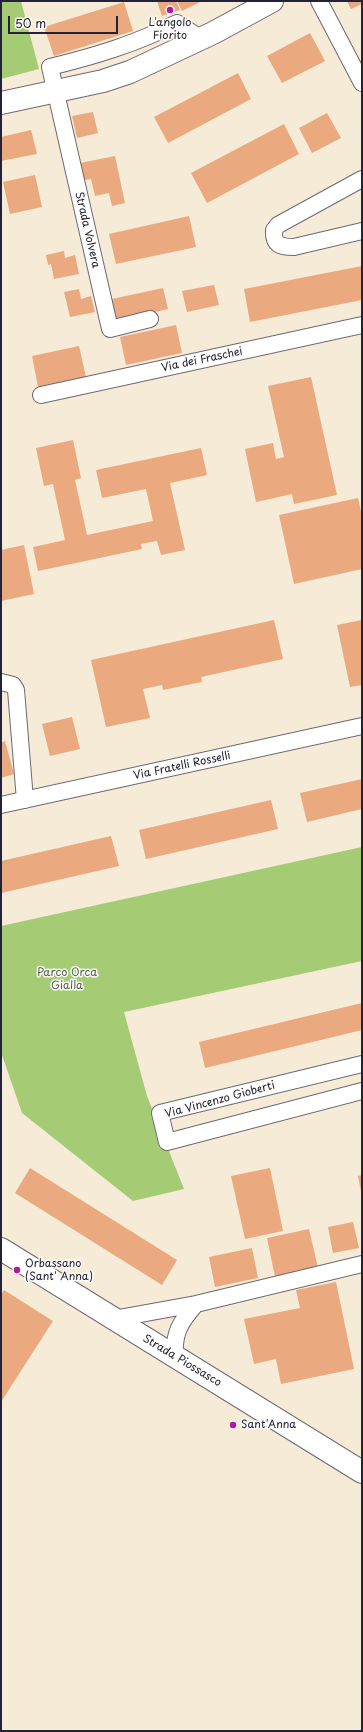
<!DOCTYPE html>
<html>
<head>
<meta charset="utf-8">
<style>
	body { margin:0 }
	#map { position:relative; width:363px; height:1732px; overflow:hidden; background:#f6ebd7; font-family:"Playpen Sans",sans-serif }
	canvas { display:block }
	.frame { position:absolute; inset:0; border:2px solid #22223b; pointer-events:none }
	.scale { position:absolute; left:8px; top:16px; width:110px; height:18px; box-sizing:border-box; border:2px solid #22223b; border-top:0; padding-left:5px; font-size:12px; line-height:14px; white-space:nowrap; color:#22223b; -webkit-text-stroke:3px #fdfcf7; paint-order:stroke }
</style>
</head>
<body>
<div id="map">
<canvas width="363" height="1732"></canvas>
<div class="frame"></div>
<div class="scale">50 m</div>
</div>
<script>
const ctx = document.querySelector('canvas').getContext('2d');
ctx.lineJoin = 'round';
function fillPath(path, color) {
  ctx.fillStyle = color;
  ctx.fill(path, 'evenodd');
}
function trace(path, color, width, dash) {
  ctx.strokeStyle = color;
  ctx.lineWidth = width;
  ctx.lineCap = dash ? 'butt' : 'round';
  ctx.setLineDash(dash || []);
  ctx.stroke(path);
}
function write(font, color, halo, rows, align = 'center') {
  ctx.font = font + ' "Playpen Sans",sans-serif';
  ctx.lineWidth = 3;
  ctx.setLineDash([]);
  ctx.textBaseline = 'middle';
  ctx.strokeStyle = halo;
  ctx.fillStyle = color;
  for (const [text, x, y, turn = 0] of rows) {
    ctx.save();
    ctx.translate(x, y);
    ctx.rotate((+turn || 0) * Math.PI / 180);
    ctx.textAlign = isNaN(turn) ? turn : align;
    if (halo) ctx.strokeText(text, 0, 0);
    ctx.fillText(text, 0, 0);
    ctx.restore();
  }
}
fillPath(new Path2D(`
	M 1,1 L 21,1 L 39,69 L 1,79 Z
	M 362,847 L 362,961 L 124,1012 L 147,1096 L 184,1189 L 133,1201 L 22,1113 L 1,1052 L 1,926 Z`), '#a5cb75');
fillPath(new Path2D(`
	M 157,1 L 176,1 L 180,10 L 162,16 Z
	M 177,1 L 202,1 L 182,11 Z
	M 347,1 L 362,1 L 362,4 L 351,9 Z
	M 124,2 L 133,31 L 54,56 L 44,27 Z
	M 310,33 L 325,61 L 282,83 L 267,56 Z
	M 238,73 L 251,99 L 168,143 L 154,117 Z
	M 93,112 L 98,133 L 77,138 L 72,116 Z
	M 327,113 L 341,138 L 312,153 L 299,128 Z
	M 284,124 L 299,154 L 207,203 L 191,173 Z
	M 31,130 L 37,154 L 1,161 L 1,137 Z
	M 115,156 L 125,203 L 112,206 L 109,193 L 95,196 L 91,179 L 84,180 L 80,163 Z
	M 35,175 L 42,207 L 10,214 L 3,182 Z
	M 189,216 L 196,247 L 116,264 L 109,234 Z
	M 64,251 L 65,258 L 75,255 L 79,274 L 54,279 L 51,264 L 48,265 L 46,255 Z
	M 362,266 L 362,300 L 250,322 L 244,289 Z
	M 214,285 L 219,305 L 187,312 L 182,291 Z
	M 163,288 L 168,309 L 116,321 L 112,299 Z
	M 79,289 L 81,299 L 91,296 L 95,312 L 70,317 L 64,292 Z
	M 176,325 L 182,353 L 126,365 L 120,337 Z
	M 79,346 L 86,377 L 38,387 L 32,356 Z
	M 311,377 L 337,495 L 294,504 L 292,494 L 256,502 L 245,449 L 273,443 L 276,459 L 284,457 L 268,386 Z
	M 73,440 L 81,478 L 75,480 L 87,535 L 153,521 L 146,489 L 102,498 L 96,470 L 201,448 L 207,475 L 170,483 L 185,550 L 161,555 L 157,541 L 141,544 L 142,549 L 38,571 L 33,547 L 65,540 L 53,484 L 44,486 L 36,448 Z
	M 358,498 L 362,516 L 362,569 L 294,584 L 279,515 Z
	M 24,545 L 34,594 L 1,601 L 1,550 Z
	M 274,620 L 283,659 L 201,677 L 202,682 L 163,690 L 162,685 L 143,689 L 150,718 L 106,727 L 91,660 Z
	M 362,620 L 362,685 L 350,687 L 337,625 Z
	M 72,717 L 80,749 L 50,756 L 42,724 Z
	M 5,741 L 14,774 L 1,778 L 1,743 Z
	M 362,779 L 362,809 L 307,822 L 300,793 Z
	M 271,800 L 278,829 L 146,859 L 139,830 Z
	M 111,836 L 119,866 L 1,893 L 1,861 Z
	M 362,1003 L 362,1030 L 205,1068 L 199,1042 Z
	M 30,1168 L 177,1260 L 162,1285 L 15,1193 Z
	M 270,1168 L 283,1231 L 245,1239 L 231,1176 Z
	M 362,1175 L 362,1190 L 361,1191 L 358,1176 Z
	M 353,1222 L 359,1248 L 333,1253 L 328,1227 Z
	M 309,1229 L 318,1268 L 275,1277 L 267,1238 Z
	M 252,1248 L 258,1278 L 215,1287 L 209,1257 Z
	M 336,1282 L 354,1369 L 281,1384 L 276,1359 L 254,1364 L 244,1319 L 300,1308 L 296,1290 Z
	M 4,1290 L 53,1321 L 1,1402 L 1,1295 Z`), '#eaa97e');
const street = new Path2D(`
	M 319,1 L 362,83
	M 362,179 L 278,225 L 274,230 C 273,245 280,247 294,247 L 362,231
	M 150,319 L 110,329 L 50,67 C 95,56 135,44 177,23 L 200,38
	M 41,395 L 362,325
	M 1,682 L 13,685 L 16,690 L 25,800
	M 1,805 L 362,726
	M 362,1064 L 160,1113 L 167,1142 L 362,1091
	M 113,1319 L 196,1304 L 362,1264
	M 175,1357 C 173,1333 181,1321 196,1304`);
const secondary = new Path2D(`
	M 1,103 L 103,81 L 130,72 L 213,33 L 272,1
	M 1,1249 L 362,1472`);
trace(street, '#6c6872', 18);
trace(secondary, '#6c6872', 24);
trace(street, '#fff', 16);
trace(secondary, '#fff', 22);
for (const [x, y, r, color] of [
	[170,10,4,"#b5179e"],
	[17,1270,4,"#b5179e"],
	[233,1425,4,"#b5179e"]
]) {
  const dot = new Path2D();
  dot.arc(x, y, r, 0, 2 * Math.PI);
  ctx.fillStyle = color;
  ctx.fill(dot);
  trace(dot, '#fdfcf7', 1.5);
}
write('11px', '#22223b', '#fdfcf7', [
	["L'angolo",170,23,"center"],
	["Fiorito",170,36,"center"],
	["Orbassano",25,1264],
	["(Sant' Anna)",25,1277],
	["Sant'Anna",241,1425]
], 'left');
write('11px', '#22223b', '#fdfcf7', [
	["Strada Volvera",87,230,77],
	["Via dei Fraschei",202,360,-12],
	["Via Fratelli Rosselli",182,766,-12],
	["Via Vincenzo Gioberti",220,1100,-15],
	["Strada Piossasco",182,1361,31]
]);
write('11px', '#505d4f', '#fdfcf7', [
	["Parco Orca",67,973],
	["Gialla",67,986]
]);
</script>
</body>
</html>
